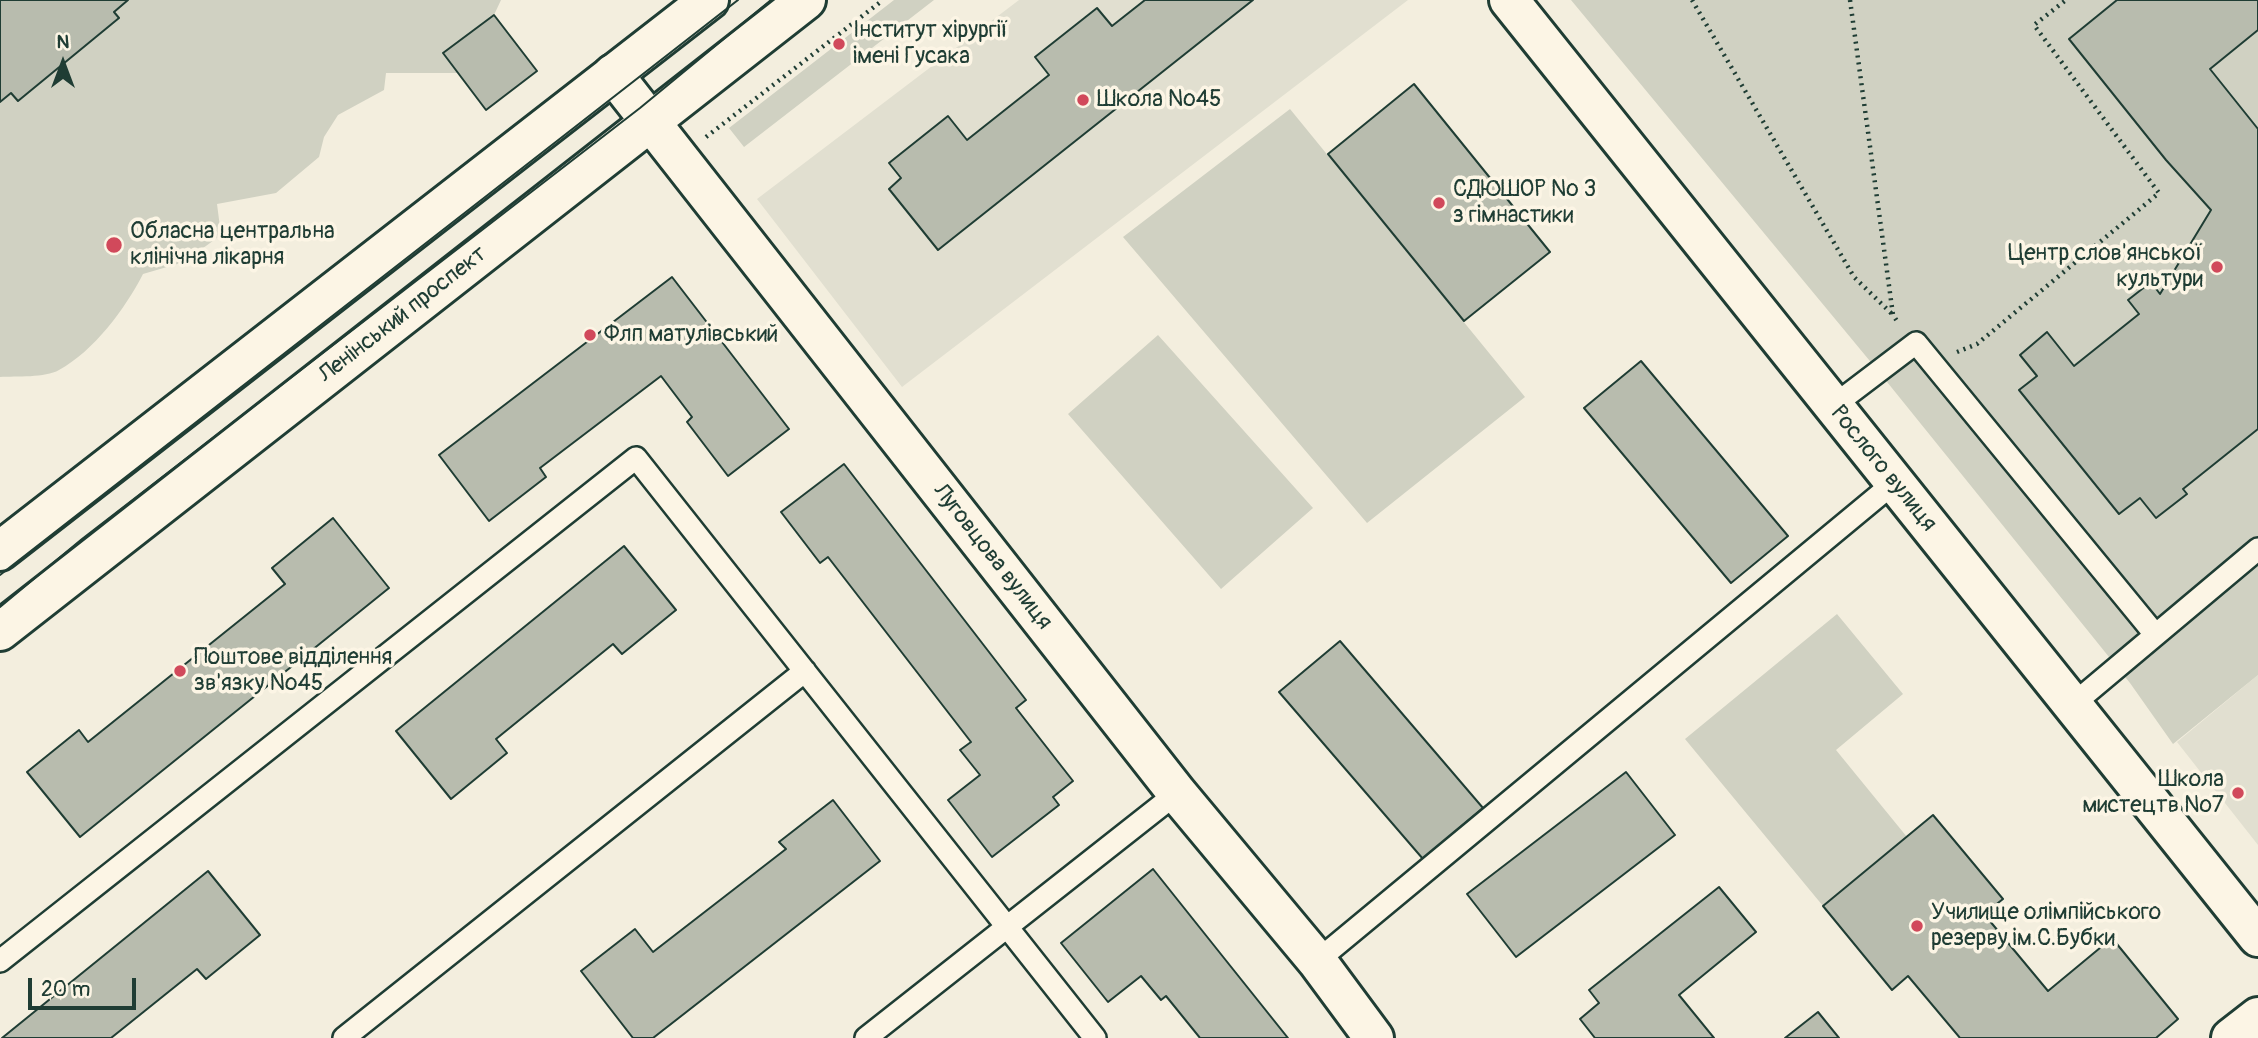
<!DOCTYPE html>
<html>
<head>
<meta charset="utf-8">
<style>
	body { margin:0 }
	#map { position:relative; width:2258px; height:1038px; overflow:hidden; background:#f3eede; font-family:Pangolin,sans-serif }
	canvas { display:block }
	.north { position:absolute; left:28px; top:28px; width:70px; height:70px; -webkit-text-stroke:5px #fcf5e5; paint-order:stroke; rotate:0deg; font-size:19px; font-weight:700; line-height:28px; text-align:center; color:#1f3d34 }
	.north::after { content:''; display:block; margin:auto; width:24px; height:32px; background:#1f3d34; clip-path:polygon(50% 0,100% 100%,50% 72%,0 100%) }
	.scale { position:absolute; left:28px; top:978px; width:108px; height:32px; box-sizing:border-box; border:4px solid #1f3d34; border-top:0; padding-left:9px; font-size:21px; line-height:24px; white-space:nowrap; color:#1f3d34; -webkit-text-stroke:5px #fcf5e5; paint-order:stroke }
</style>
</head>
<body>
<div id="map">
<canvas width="2258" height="1038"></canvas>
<div class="north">N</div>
<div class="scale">20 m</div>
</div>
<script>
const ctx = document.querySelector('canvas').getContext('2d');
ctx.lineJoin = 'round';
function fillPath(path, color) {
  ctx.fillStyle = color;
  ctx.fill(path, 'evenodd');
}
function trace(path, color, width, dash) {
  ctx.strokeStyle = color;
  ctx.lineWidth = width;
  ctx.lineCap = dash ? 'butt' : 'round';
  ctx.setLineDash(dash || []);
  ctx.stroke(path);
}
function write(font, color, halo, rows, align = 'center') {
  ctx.font = font + ' Pangolin,sans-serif';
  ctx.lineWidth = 7;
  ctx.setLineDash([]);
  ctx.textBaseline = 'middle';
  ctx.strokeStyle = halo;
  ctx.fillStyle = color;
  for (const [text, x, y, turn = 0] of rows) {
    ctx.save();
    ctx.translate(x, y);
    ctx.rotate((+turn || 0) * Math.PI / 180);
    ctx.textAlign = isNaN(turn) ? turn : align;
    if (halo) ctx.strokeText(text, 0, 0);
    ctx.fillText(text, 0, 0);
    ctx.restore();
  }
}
fillPath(new Path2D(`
	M 1019,0 L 1408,0 L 902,387 L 757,199 Z
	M 2258,675 L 2258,845 L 2177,742 Z`), '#e1dfd0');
fillPath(new Path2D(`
	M 128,0 L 501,0 L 494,15 L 443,53 L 458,73 L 386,73 L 384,90 L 338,115 L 324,137 L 319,157 L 276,193 L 217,204 L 221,235 L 184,262 L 143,274 C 125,309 94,351 59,370 C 45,378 16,376 0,377 L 0,102 Z
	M 894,0 L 934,0 L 744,147 L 729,128 Z
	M 1571,0 L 2258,0 L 2258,675 L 2173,744 L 2130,683 L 1879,372 Z
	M 1290,109 L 1525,397 L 1367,523 L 1123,237 Z
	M 1158,335 L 1313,508 L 1221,589 L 1068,414 Z
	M 1837,614 L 1903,694 L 1836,750 L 1907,837 L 1823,906 L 1685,739 Z`), '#d0d1c2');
const building = new Path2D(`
	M 0,0 L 128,0 L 114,12 L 119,18 L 18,101 L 11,93 L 0,102 Z
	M 1145,0 L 1253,0 L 938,250 L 889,189 L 901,178 L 889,163 L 948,116 L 967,140 L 1049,75 L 1035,57 L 1097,8 L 1112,26 Z
	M 2117,0 L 2258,0 L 2258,30 L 2210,69 L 2258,129 L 2258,429 L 2183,489 L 2187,494 L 2156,518 L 2140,498 L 2119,514 L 2019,390 L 2037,376 L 2020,355 L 2047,332 L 2074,366 L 2139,314 L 2128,300 L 2151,282 L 2160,294 L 2211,210 L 2166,160 L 2069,39 Z
	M 494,15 L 537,71 L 486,110 L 443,53 Z
	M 1414,84 L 1550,252 L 1464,321 L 1328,154 Z
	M 672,277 L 789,429 L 728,476 L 687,422 L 692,417 L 661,376 L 540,468 L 546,477 L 489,521 L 439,455 Z
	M 1641,361 L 1788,536 L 1731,583 L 1584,408 Z
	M 844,464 L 1026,700 L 1016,708 L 1073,781 L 1053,797 L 1059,805 L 992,857 L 948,800 L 980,775 L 960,750 L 971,742 L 828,557 L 820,563 L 781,512 Z
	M 333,518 L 389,588 L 80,837 L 27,772 L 79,730 L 88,742 L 285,584 L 272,568 Z
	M 624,546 L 676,610 L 622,654 L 613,644 L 496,739 L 507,753 L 451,799 L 396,731 Z
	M 1340,641 L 1483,808 L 1423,859 L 1279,692 Z
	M 1626,772 L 1675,835 L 1516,957 L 1467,894 Z
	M 833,800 L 880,861 L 653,1038 L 633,1038 L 581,971 L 635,929 L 653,952 L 786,849 L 779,842 Z
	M 1933,815 L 2003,899 L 1984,914 L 2048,991 L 2112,938 L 2178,1019 L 2156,1038 L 1960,1038 L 1908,976 L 1892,990 L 1823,906 Z
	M 1153,869 L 1220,953 L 1288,1038 L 1200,1038 L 1166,996 L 1161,1000 L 1141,976 L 1108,1002 L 1061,943 Z
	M 208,871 L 260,935 L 206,979 L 197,969 L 111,1038 L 2,1038 Z
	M 1719,887 L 1756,932 L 1679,995 L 1714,1038 L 1595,1038 L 1580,1019 L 1599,1003 L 1589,990 Z
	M 1818,1012 L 1839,1038 L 1785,1038 Z`);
fillPath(building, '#b8bcae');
trace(building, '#1f3d34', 2);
const service = new Path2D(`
	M 1833,406 L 1916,343 L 2154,633
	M 2071,706 L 2258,549
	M 0,961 L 636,458 L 1095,1038
	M 1317,961 L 1895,482
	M 344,1038 L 805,671
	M 866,1038 L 1177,793`);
const minor = new Path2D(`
	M 613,74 L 1177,793 L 1317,961 L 1374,1038
	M 2231,1038 L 2258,1017`);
const tertiary = new Path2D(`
	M 1509,0 L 2258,937`);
const primary = new Path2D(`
	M 0,551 L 709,0
	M 0,631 L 806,0`);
trace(service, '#1f3d34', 26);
trace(minor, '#1f3d34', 44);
trace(tertiary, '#1f3d34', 44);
trace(primary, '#1f3d34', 44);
trace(new Path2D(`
	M 1692,0 L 1854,277 L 1892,314
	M 1850,0 L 1893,315 L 1897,321
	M 706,137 L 883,0
	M 1957,352 L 1977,344 L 2159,193 L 2034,25 L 2066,0`), '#1f3d34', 4.5, [2, 5]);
trace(service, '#fcf5e5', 21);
trace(minor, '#fcf5e5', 38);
trace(tertiary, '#fcf5e5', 38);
trace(primary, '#fcf5e5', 38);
trace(new Path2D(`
	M 0,575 L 738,0
	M 0,607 L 82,539 L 640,108 L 771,0`), '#1f3d34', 2);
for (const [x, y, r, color] of [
	[839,44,7,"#d1495b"],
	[1083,100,7,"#d1495b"],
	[1439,203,7,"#d1495b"],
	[114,245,9,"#d1495b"],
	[2217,267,7,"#d1495b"],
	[590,335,7,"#d1495b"],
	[180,671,7,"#d1495b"],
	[2238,793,7,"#d1495b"],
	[1917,926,7,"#d1495b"]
]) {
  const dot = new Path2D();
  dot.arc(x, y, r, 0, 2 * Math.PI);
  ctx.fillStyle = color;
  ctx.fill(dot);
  trace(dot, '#fcf5e5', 2.5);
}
write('23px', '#1f3d34', '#fcf5e5', [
	["Інститут хірургії",853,31],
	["імені Гусака",853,57],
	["Школа №45",1097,100],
	["СДЮШОР № 3",1453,190],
	["з гімнастики",1453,216],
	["Обласна центральна",130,232],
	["клінічна лікарня",130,258],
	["Центр слов'янської",2203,254,"right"],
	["культури",2203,280,"right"],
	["Флп матулівський",604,335],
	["Поштове відділення",194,658],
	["зв'язку №45",194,684],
	["Школа",2224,780,"right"],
	["мистецтв №7",2224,806,"right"],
	["Училище олімпійського",1931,913],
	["резерву ім.С.Бубки",1931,939]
], 'left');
write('23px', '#1f3d34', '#fcf5e5', [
	["Ленінський проспект",403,315,-38],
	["Рослого вулиця",1883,469,51],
	["Луговцова вулиця",992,557,52]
]);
</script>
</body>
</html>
